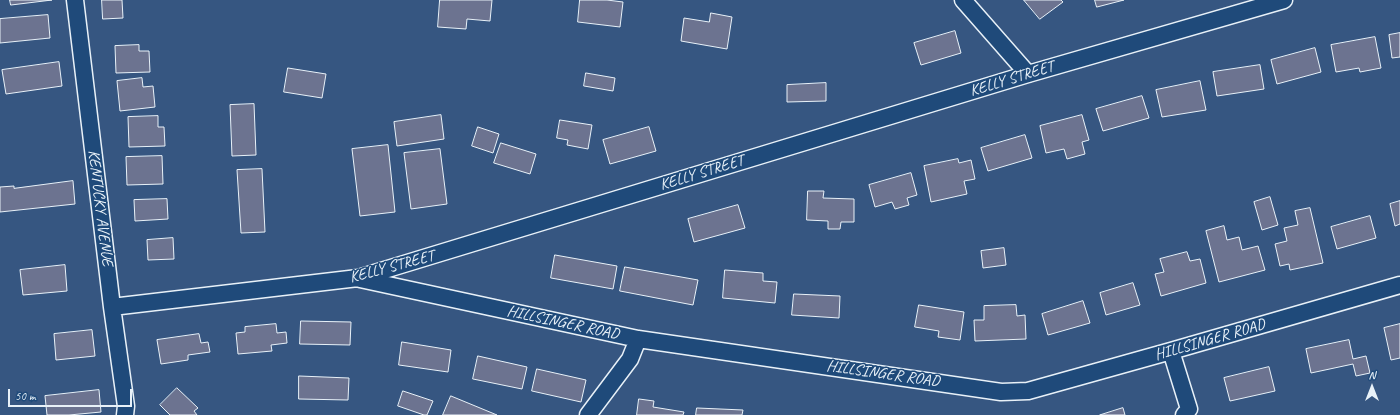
<!DOCTYPE html>
<html>
<head>
<meta charset="utf-8">
<style>
	body { margin:0 }
	#map { position:relative; width:1400px; height:415px; overflow:hidden; background:#365681; font-family:Caveat,sans-serif }
	canvas { display:block }
	.north { position:absolute; left:1352px; top:367px; width:40px; height:40px; -webkit-text-stroke:3px #1f4a7a; paint-order:stroke; rotate:0deg; font-size:11px; font-weight:700; line-height:16px; text-align:center; color:#e8f1f8 }
	.north::after { content:''; display:block; margin:auto; width:14px; height:18px; background:#e8f1f8; clip-path:polygon(50% 0,100% 100%,50% 72%,0 100%) }
	.scale { position:absolute; left:8px; top:389px; width:124px; height:18px; box-sizing:border-box; border:2px solid #e8f1f8; border-top:0; padding-left:5px; font-size:12px; line-height:14px; white-space:nowrap; color:#e8f1f8; -webkit-text-stroke:3px #1f4a7a; paint-order:stroke }
</style>
</head>
<body>
<div id="map">
<canvas width="1400" height="415"></canvas>
<div class="north">N</div>
<div class="scale">50 m</div>
</div>
<script>
const ctx = document.querySelector('canvas').getContext('2d');
ctx.lineJoin = 'round';
function fillPath(path, color) {
  ctx.fillStyle = color;
  ctx.fill(path, 'evenodd');
}
function trace(path, color, width, dash) {
  ctx.strokeStyle = color;
  ctx.lineWidth = width;
  ctx.lineCap = dash ? 'butt' : 'round';
  ctx.setLineDash(dash || []);
  ctx.stroke(path);
}
function write(font, color, halo, rows, align = 'center') {
  ctx.font = font + ' Caveat,sans-serif';
  ctx.lineWidth = 3;
  ctx.setLineDash([]);
  ctx.textBaseline = 'middle';
  ctx.strokeStyle = halo;
  ctx.fillStyle = color;
  for (const [text, x, y, turn = 0] of rows) {
    ctx.save();
    ctx.translate(x, y);
    ctx.rotate((+turn || 0) * Math.PI / 180);
    ctx.textAlign = isNaN(turn) ? turn : align;
    if (halo) ctx.strokeText(text, 0, 0);
    ctx.fillText(text, 0, 0);
    ctx.restore();
  }
}
const building = new Path2D(`
	M 10,0 L 52,0 L 11,5 Z
	M 102,0 L 122,0 L 123,18 L 103,19 Z
	M 440,0 L 492,0 L 490,21 L 467,19 L 466,29 L 438,27 Z
	M 580,0 L 607,0 L 623,2 L 620,27 L 578,22 Z
	M 1024,0 L 1061,0 L 1063,2 L 1040,19 Z
	M 1095,0 L 1124,0 L 1097,7 Z
	M 711,13 L 732,17 L 727,49 L 681,41 L 684,18 L 709,22 Z
	M 48,15 L 50,38 L 0,43 L 0,19 Z
	M 955,31 L 961,53 L 921,65 L 914,43 Z
	M 1400,33 L 1400,57 L 1392,58 L 1389,35 Z
	M 1375,37 L 1381,68 L 1360,72 L 1359,68 L 1336,72 L 1331,45 Z
	M 139,45 L 139,51 L 149,51 L 150,72 L 116,73 L 115,46 Z
	M 1315,48 L 1321,72 L 1277,84 L 1271,60 Z
	M 59,62 L 62,86 L 6,94 L 2,70 Z
	M 1260,65 L 1264,89 L 1217,96 L 1213,72 Z
	M 288,68 L 326,74 L 322,98 L 284,92 Z
	M 586,73 L 615,78 L 613,91 L 584,86 Z
	M 142,78 L 143,87 L 153,86 L 155,107 L 120,111 L 117,81 Z
	M 1200,81 L 1206,110 L 1162,117 L 1156,90 Z
	M 826,83 L 826,101 L 787,102 L 787,85 Z
	M 1142,96 L 1149,118 L 1103,131 L 1096,109 Z
	M 254,104 L 256,155 L 232,156 L 230,105 Z
	M 441,115 L 444,139 L 397,146 L 394,122 Z
	M 1082,115 L 1089,140 L 1082,142 L 1085,154 L 1067,159 L 1064,149 L 1046,153 L 1040,126 Z
	M 158,116 L 158,127 L 164,127 L 165,146 L 129,147 L 128,117 Z
	M 560,120 L 592,125 L 588,149 L 567,145 L 568,140 L 557,138 Z
	M 478,127 L 499,134 L 493,153 L 472,146 Z
	M 649,127 L 656,151 L 610,164 L 603,140 Z
	M 1025,135 L 1032,158 L 988,171 L 981,148 Z
	M 501,143 L 536,154 L 530,174 L 494,163 Z
	M 388,145 L 395,212 L 360,216 L 352,149 Z
	M 440,149 L 447,204 L 411,209 L 404,153 Z
	M 162,156 L 163,184 L 127,185 L 126,157 Z
	M 958,159 L 959,163 L 971,160 L 975,179 L 964,181 L 967,194 L 931,202 L 924,166 Z
	M 262,169 L 265,232 L 241,233 L 237,170 Z
	M 911,173 L 917,195 L 907,198 L 909,205 L 895,209 L 892,202 L 875,207 L 869,185 Z
	M 73,181 L 75,204 L 0,212 L 0,187 L 14,186 L 14,188 Z
	M 808,191 L 824,191 L 823,198 L 854,199 L 854,222 L 841,222 L 840,229 L 828,229 L 828,221 L 807,220 Z
	M 1270,197 L 1278,225 L 1262,230 L 1254,202 Z
	M 167,199 L 168,219 L 135,221 L 134,200 Z
	M 1400,201 L 1400,224 L 1395,226 L 1390,204 Z
	M 738,205 L 745,228 L 694,242 L 688,219 Z
	M 1310,208 L 1323,263 L 1290,270 L 1289,264 L 1280,266 L 1275,244 L 1287,241 L 1284,228 L 1298,225 L 1295,211 Z
	M 1370,216 L 1376,238 L 1337,249 L 1331,227 Z
	M 1224,226 L 1227,240 L 1239,237 L 1242,250 L 1258,246 L 1265,270 L 1219,282 L 1206,231 Z
	M 173,238 L 174,259 L 148,260 L 147,240 Z
	M 1004,248 L 1006,265 L 983,268 L 981,251 Z
	M 1187,252 L 1190,261 L 1200,259 L 1206,283 L 1161,296 L 1155,274 L 1164,272 L 1160,259 Z
	M 555,255 L 617,266 L 613,289 L 551,278 Z
	M 65,265 L 67,291 L 23,295 L 20,270 Z
	M 625,267 L 698,280 L 693,305 L 620,291 Z
	M 725,270 L 763,273 L 763,281 L 777,282 L 775,303 L 723,298 Z
	M 1133,283 L 1140,305 L 1106,315 L 1100,293 Z
	M 794,294 L 840,296 L 839,318 L 792,315 Z
	M 1083,301 L 1090,323 L 1048,335 L 1042,314 Z
	M 919,305 L 964,312 L 960,340 L 938,337 L 939,331 L 915,327 Z
	M 1016,305 L 1017,316 L 1025,315 L 1026,339 L 975,341 L 974,320 L 984,320 L 984,306 Z
	M 301,321 L 351,322 L 350,345 L 300,344 Z
	M 276,324 L 277,333 L 286,332 L 287,343 L 271,345 L 272,351 L 238,354 L 236,333 L 245,332 L 245,327 Z
	M 1400,324 L 1400,358 L 1391,360 L 1384,328 Z
	M 92,330 L 95,356 L 56,360 L 54,334 Z
	M 199,334 L 201,343 L 208,342 L 210,352 L 188,355 L 188,360 L 161,364 L 157,340 Z
	M 1349,340 L 1353,359 L 1366,356 L 1370,373 L 1356,376 L 1353,364 L 1311,373 L 1306,349 Z
	M 402,342 L 451,350 L 448,372 L 399,365 Z
	M 478,356 L 527,367 L 522,389 L 473,379 Z
	M 1269,367 L 1275,391 L 1230,401 L 1224,378 Z
	M 537,369 L 586,380 L 581,402 L 532,391 Z
	M 299,376 L 349,378 L 348,400 L 299,399 Z
	M 177,388 L 198,408 L 194,411 L 197,415 L 170,415 L 160,405 Z
	M 99,390 L 101,412 L 69,415 L 47,415 L 45,396 Z
	M 403,391 L 433,401 L 427,415 L 424,415 L 398,406 Z
	M 451,396 L 497,415 L 443,415 Z
	M 639,399 L 654,401 L 653,407 L 684,412 L 683,415 L 637,415 Z
	M 697,408 L 743,410 L 742,415 L 696,415 Z
	M 1123,408 L 1125,415 L 1100,415 Z`);
fillPath(building, '#6c7390');
trace(building, '#e8f1f8', 1);
const minor = new Path2D(`
	M 75,0 L 112,307 L 126,406 L 125,415
	M 963,0 L 1028,74
	M 360,279 L 638,339 L 1001,392 L 1028,391 L 1171,351 L 1400,285
	M 112,307 L 358,278 L 1028,74 L 1284,0
	M 1171,351 L 1189,409 L 1184,415
	M 588,415 L 630,359 L 638,339`);
trace(minor, '#e8f1f8', 19);
trace(minor, '#1f4a7a', 16);
write('16px', '#e8f1f8', '#1f4a7a', [
	["KELLY STREET",1012,79,-17],
	["KELLY STREET",702,173,-17],
	["KENTUCKY AVENUE",100,208,83],
	["KELLY STREET",392,267,-15],
	["HILLSINGER ROAD",563,323,12],
	["HILLSINGER ROAD",1210,340,-16],
	["HILLSINGER ROAD",883,374,8]
]);
</script>
</body>
</html>
